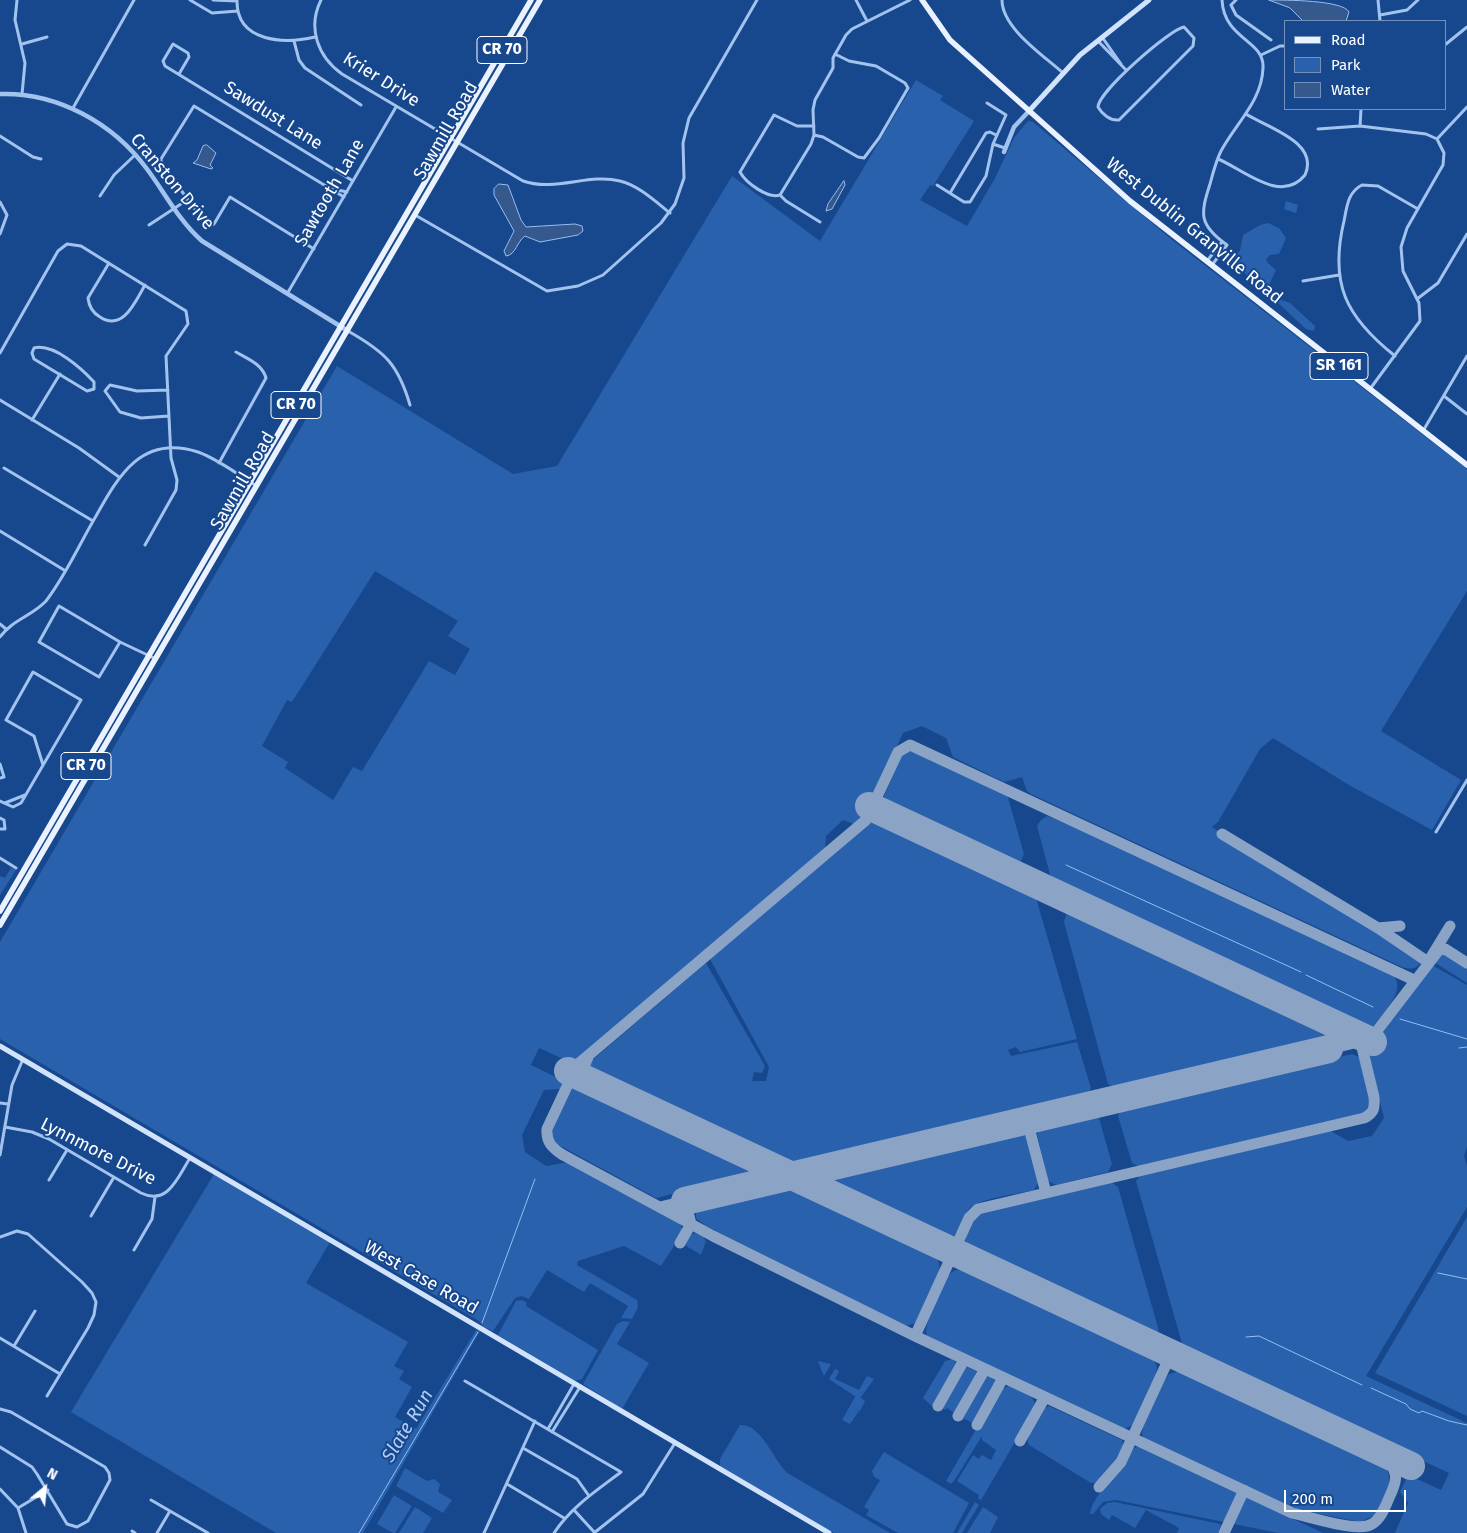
<!DOCTYPE html>
<html>
<head>
<meta charset="utf-8">
<style>
	body { margin:0 }
	#map { position:relative; width:1467px; height:1533px; overflow:hidden; background:#17488e; font-family:"Fira Sans",sans-serif }
	canvas { display:block }
	.legend { position:absolute; left:1284px; top:20px; width:162px; height:90px; box-sizing:border-box; background:#17488e; border:1px solid #7491bb; margin:0; padding:6px 9px; list-style:none; font-size:15px; color:#fff }
	.legend li { display:flex; align-items:center; gap:10px; height:25px }
	.legend b { width:25px; border:1px solid #7491bb }
	.north { position:absolute; left:20px; top:1463px; width:50px; height:50px; -webkit-text-stroke:4px #17488e; paint-order:stroke; rotate:28deg; font-size:14px; font-weight:700; line-height:20px; text-align:center; color:#fff }
	.north::after { content:''; display:block; margin:auto; width:18px; height:22px; background:#fff; clip-path:polygon(50% 0,100% 100%,50% 72%,0 100%) }
	.scale { position:absolute; left:1284px; top:1490px; width:122px; height:22px; box-sizing:border-box; border:2px solid #fff; border-top:0; padding-left:6px; font-size:15px; line-height:18px; white-space:nowrap; color:#fff; -webkit-text-stroke:4px #17488e; paint-order:stroke }
</style>
</head>
<body>
<div id="map">
<canvas width="1467" height="1533"></canvas>
<ul class="legend">
<li><b style="height:6px;background:#ebf2ff"></b>Road</li>
<li><b style="height:14px;background:#2961ad"></b>Park</li>
<li><b style="height:14px;background:#35598c"></b>Water</li>
</ul>
<div class="north">N</div>
<div class="scale">200 m</div>
</div>
<script>
const ctx = document.querySelector('canvas').getContext('2d');
ctx.lineJoin = 'round';
function fillPath(path, color) {
  ctx.fillStyle = color;
  ctx.fill(path, 'evenodd');
}
function trace(path, color, width, dash) {
  ctx.strokeStyle = color;
  ctx.lineWidth = width;
  ctx.lineCap = dash ? 'butt' : 'round';
  ctx.setLineDash(dash || []);
  ctx.stroke(path);
}
function write(font, color, halo, rows, align = 'center') {
  ctx.font = font + ' "Fira Sans",sans-serif';
  ctx.lineWidth = 4;
  ctx.setLineDash([]);
  ctx.textBaseline = 'middle';
  ctx.strokeStyle = halo;
  ctx.fillStyle = color;
  for (const [text, x, y, turn = 0] of rows) {
    ctx.save();
    ctx.translate(x, y);
    ctx.rotate((+turn || 0) * Math.PI / 180);
    ctx.textAlign = isNaN(turn) ? turn : align;
    if (halo) ctx.strokeText(text, 0, 0);
    ctx.fillText(text, 0, 0);
    ctx.restore();
  }
}
fillPath(new Path2D(`
	M 916,80 L 943,96 L 940,100 L 974,121 L 933,186 L 930,185 L 920,200 L 967,226 L 994,180 L 1014,138 L 1028,121 L 1033,122 L 1171,239 L 1467,469 L 1467,591 L 1381,731 L 1461,780 L 1432,830 L 1349,785 L 1273,738 L 1260,749 L 1218,822 L 1212,827 L 1420,956 L 1423,960 C 1417,969 1412,970 1402,967 L 1031,794 L 1027,791 L 1022,777 L 1004,782 L 953,757 L 946,738 L 922,726 L 903,733 L 865,814 L 854,824 L 843,820 L 826,836 L 825,848 L 572,1063 L 539,1048 L 531,1065 L 564,1081 L 560,1089 L 544,1090 L 522,1135 L 525,1152 L 546,1166 L 569,1162 L 680,1223 L 683,1232 L 661,1266 L 624,1246 L 578,1261 L 577,1265 L 637,1300 L 638,1307 L 632,1319 L 621,1318 L 628,1306 L 590,1283 L 584,1292 L 547,1270 L 529,1299 L 521,1296 L 515,1298 L 493,1331 L 484,1327 L 479,1321 L 0,1039 L 0,942 L 337,366 L 513,474 L 557,466 L 732,176 L 820,241 ZM 375,571 L 458,621 L 448,636 L 470,649 L 455,675 L 429,661 L 362,771 L 353,767 L 333,800 L 285,768 L 288,762 L 262,746 L 287,700 L 292,702 Z
	M 1286,201 L 1298,205 L 1296,213 L 1284,209 Z
	M 1268,223 L 1279,228 L 1286,238 L 1279,254 L 1270,255 L 1266,259 L 1268,263 L 1276,270 L 1267,289 L 1279,299 L 1290,303 L 1315,326 L 1314,331 L 1306,329 L 1276,301 L 1255,286 L 1240,267 L 1225,260 L 1226,252 L 1237,253 L 1240,251 L 1243,235 L 1260,225 Z
	M 914,751 L 1007,794 L 1024,854 L 1021,861 L 1015,863 L 886,803 L 884,796 L 903,753 Z
	M 1047,816 L 1079,828 L 1394,976 C 1406,993 1382,1013 1372,1028 L 1366,1029 L 1057,884 L 1051,878 L 1037,826 L 1041,820 Z
	M 881,822 L 1030,892 L 1036,898 L 1077,1039 L 1020,1052 L 1016,1047 L 1008,1050 L 1011,1056 L 1077,1042 L 1091,1088 L 1087,1096 L 793,1166 L 592,1072 L 589,1063 L 706,963 L 765,1066 L 762,1073 L 754,1072 L 752,1081 L 766,1081 L 769,1067 L 710,959 L 868,823 Z
	M 11,868 L 16,870 L 0,895 L 0,876 L 5,878 Z
	M 1071,912 L 1076,914 L 1332,1034 L 1329,1039 L 1120,1090 L 1108,1084 L 1064,922 L 1066,915 Z
	M 1445,954 L 1467,967 L 1467,983 L 1434,962 L 1439,956 Z
	M 1432,965 L 1467,985 L 1467,1147 L 1464,1156 L 1467,1166 L 1467,1207 L 1366,1376 L 1467,1423 L 1467,1533 L 1395,1533 L 1408,1503 L 1400,1492 L 1408,1475 L 1441,1490 L 1449,1473 L 1186,1351 L 1183,1347 L 1136,1181 L 1141,1174 L 1329,1130 L 1348,1141 L 1372,1136 L 1384,1118 L 1369,1054 L 1370,1048 Z
	M 1352,1054 L 1359,1057 L 1370,1102 L 1366,1112 L 1138,1166 L 1132,1163 L 1118,1116 L 1121,1108 Z
	M 578,1087 L 753,1169 L 752,1174 L 656,1198 L 557,1144 L 551,1134 L 570,1090 Z
	M 1091,1114 L 1099,1118 L 1112,1164 L 1108,1172 L 1056,1185 L 1048,1181 L 1037,1134 L 1042,1125 Z
	M 1020,1132 L 1027,1137 L 1038,1183 L 1034,1190 C 1018,1194 981,1198 970,1208 C 961,1218 962,1234 949,1240 L 827,1183 L 830,1176 Z
	M 214,1174 L 330,1242 L 306,1283 L 408,1342 L 394,1366 L 404,1371 L 399,1379 L 412,1387 L 395,1417 L 416,1429 L 476,1330 L 480,1331 L 363,1533 L 276,1533 L 71,1412 Z
	M 1111,1182 L 1118,1187 L 1159,1331 L 1154,1334 L 966,1246 C 963,1236 972,1219 980,1213 Z
	M 785,1186 L 792,1187 L 934,1253 L 939,1263 L 940,1270 L 915,1323 L 906,1326 L 706,1226 L 696,1218 L 696,1212 L 700,1207 Z
	M 1467,1217 L 1467,1416 L 1375,1373 Z
	M 694,1233 L 702,1235 L 706,1241 L 701,1255 L 683,1244 L 688,1236 Z
	M 967,1269 L 1152,1356 L 1157,1367 L 1155,1378 L 1133,1425 L 1124,1429 L 927,1336 C 922,1327 941,1283 949,1275 C 954,1269 960,1269 967,1269 Z
	M 522,1300 L 527,1303 L 526,1306 L 598,1350 L 582,1379 L 575,1381 L 498,1335 L 514,1305 L 516,1301 Z
	M 623,1321 L 630,1322 L 617,1344 L 649,1363 L 622,1409 L 583,1384 L 617,1324 Z
	M 952,1359 L 956,1363 L 957,1369 L 933,1407 L 923,1398 L 945,1361 Z
	M 818,1361 L 831,1364 L 824,1376 L 818,1362 Z
	M 967,1367 L 976,1371 L 978,1376 L 957,1415 L 947,1408 L 945,1410 L 941,1407 L 962,1370 Z
	M 835,1369 L 839,1371 L 835,1379 L 859,1390 L 867,1376 L 874,1379 L 861,1397 L 856,1397 L 829,1379 Z
	M 1184,1370 L 1383,1463 C 1397,1484 1385,1496 1375,1515 L 1360,1522 L 1295,1509 L 1144,1439 L 1142,1434 L 1143,1427 L 1165,1380 L 1169,1374 Z
	M 988,1376 L 995,1380 L 997,1387 L 976,1423 L 974,1424 L 965,1419 L 962,1420 L 960,1417 L 983,1378 Z
	M 1009,1386 C 1020,1390 1037,1395 1035,1408 L 981,1500 L 978,1498 L 979,1495 L 957,1481 L 973,1455 L 979,1459 L 982,1455 L 991,1460 L 996,1450 L 982,1440 L 982,1436 L 954,1481 L 951,1484 L 946,1481 L 999,1390 Z
	M 855,1397 L 860,1397 L 865,1401 L 860,1411 L 854,1408 L 859,1411 L 850,1424 L 842,1420 Z
	M 1049,1406 L 1122,1440 C 1129,1455 1110,1471 1100,1482 L 1091,1483 L 1029,1445 C 1024,1434 1038,1410 1049,1406 Z
	M 740,1425 C 762,1423 774,1463 789,1474 L 890,1533 L 834,1533 L 720,1466 L 720,1459 Z
	M 1136,1447 L 1140,1447 L 1323,1533 L 1278,1533 L 1116,1500 L 1103,1502 L 1093,1514 L 1090,1514 C 1092,1496 1113,1481 1123,1466 C 1127,1459 1128,1451 1136,1447 Z
	M 884,1452 L 969,1503 L 953,1533 L 898,1533 L 866,1515 L 869,1510 L 864,1507 L 880,1480 L 874,1477 L 872,1471 Z
	M 405,1468 L 427,1481 L 434,1479 L 440,1484 L 438,1492 L 452,1500 L 443,1513 L 396,1486 Z
	M 394,1495 L 412,1506 L 395,1533 L 393,1533 L 377,1524 Z
	M 975,1502 L 979,1505 L 962,1533 L 957,1533 Z
	M 1115,1502 L 1220,1524 L 1221,1525 L 1218,1533 L 1177,1533 L 1179,1528 L 1146,1510 L 1135,1528 L 1112,1515 L 1109,1520 L 1101,1514 L 1100,1509 L 1107,1503 Z
	M 415,1507 L 432,1518 L 423,1533 L 399,1533 Z
	M 983,1507 L 998,1517 L 990,1533 L 967,1533 Z`), '#2961ad');
const water = new Path2D(`
	M 1269,0 C 1285,0 1343,0 1349,12 L 1346,21 L 1303,21 L 1290,8 Z
	M 207,145 L 216,153 L 210,165 L 213,168 L 211,169 L 193,163 L 197,160 L 203,146 Z
	M 844,181 L 845,185 L 832,209 L 826,211 L 828,204 Z
	M 499,184 L 508,185 L 521,220 L 526,227 L 575,224 L 582,226 L 583,231 L 578,235 L 540,242 L 525,236 C 517,241 516,255 506,256 L 504,251 L 514,231 L 494,195 L 494,189 Z`);
fillPath(water, '#35598c');
trace(water, '#95bef2', 1);
trace(new Path2D(`
	M 1066,865 L 1301,972
	M 1306,975 L 1373,1007
	M 1400,1019 L 1467,1039
	M 1459,1048 L 1467,1047
	M 1438,1273 L 1467,1279
	M 482,1323 L 535,1179
	M 1246,1337 L 1259,1336 L 1362,1385
	M 1371,1388 L 1406,1404 L 1410,1409 L 1419,1413 L 1422,1411 L 1449,1421 L 1467,1425
	M 359,1533 L 478,1332`), '#95bef2', 1);
trace(new Path2D(`
	M 1222,834 L 1378,928 L 1428,962 L 1450,926
	M 1378,928 L 1400,926
	M 1329,1049 L 1367,1040
	M 1363,1049 L 1439,950 L 1445,949 L 1467,963
	M 586,1080 L 585,1064 L 589,1055
	M 1027,1120 L 1046,1193
	M 660,1207 L 685,1201 L 691,1224 L 680,1243
	M 915,1336 L 969,1218 L 978,1209 L 1364,1118 C 1374,1113 1375,1108 1374,1097 L 1359,1035
	M 938,1406 L 964,1360
	M 958,1416 L 985,1369
	M 977,1425 L 1003,1378
	M 1020,1441 L 1045,1397
	M 1387,1455 C 1397,1475 1399,1477 1389,1498 C 1385,1507 1381,1519 1372,1524 C 1358,1533 1310,1517 1292,1513 L 915,1336 L 713,1236 L 563,1155 C 552,1148 546,1142 547,1129 L 577,1065 L 866,820 L 898,752 L 910,745 L 1414,980
	M 1099,1487 L 1121,1462 L 1171,1354
	M 1224,1533 L 1244,1490`), '#8ba4c6', 11);
trace(new Path2D(`
	M 869,806 L 1373,1042
	M 568,1071 L 1411,1466
	M 685,1201 L 1329,1049`), '#8ba4c6', 28);
trace(new Path2D(`
	M 17,0 L 15,20 L 25,63 L 22,94
	M 190,0 L 212,13 L 238,11
	M 213,0 L 237,1
	M 237,0 C 236,43 285,44 315,37
	M 321,0 C 307,28 318,57 342,74 L 523,181 C 555,192 589,173 620,181 C 638,185 656,202 670,213
	M 856,0 L 867,21
	M 1002,0 C 1002,28 1043,55 1063,73
	M 1378,0 L 1380,21
	M 1231,5 L 1236,15 L 1271,40
	M 1231,5 L 1236,0
	M 1380,15 L 1407,10 L 1418,0
	M 1184,27 L 1194,38 L 1193,46 L 1119,120 C 1110,121 1102,114 1098,107 C 1098,92 1170,29 1184,27 Z
	M 1102,37 L 1121,64
	M 294,41 L 299,60 L 305,68 L 361,105
	M 1098,41 L 1126,70
	M 22,44 L 47,37
	M 1446,44 L 1467,27
	M 1261,55 L 1280,46 L 1286,46
	M 179,74 L 189,57 L 188,53 L 173,44 L 163,61 L 165,66 L 353,181
	M 987,103 L 1006,115 L 993,144 L 1005,148
	M 73,108 L 134,0
	M 814,126 L 797,126 L 774,115 L 740,172 C 746,183 768,199 780,195 L 786,201 L 820,222
	M 1360,126 L 1361,109
	M 1318,129 L 1360,126 L 1426,134 L 1437,139 L 1444,153 L 1443,165 L 1407,228 L 1401,247 L 1403,271 L 1419,303 L 1420,321 L 1370,389
	M 814,135 L 823,137 L 858,157 L 864,158 L 879,138 L 908,88 L 905,83 L 876,66 L 849,61 L 835,54
	M 0,136 L 33,157 L 41,159
	M 1437,139 L 1467,107
	M 1218,159 C 1243,169 1281,205 1305,175 C 1320,142 1266,127 1246,114
	M 937,185 L 964,202 L 970,202 L 986,176 L 993,144
	M 333,189 L 347,192
	M 950,193 L 986,133 L 990,132 L 996,135
	M 780,195 L 811,144 L 814,135 L 813,110 L 815,100 L 833,68 L 833,58 L 846,35 L 852,29 L 910,0
	M 100,196 L 114,175 L 135,155
	M 0,202 L 7,215 L 0,234
	M 415,215 L 547,291 L 578,286 L 603,275 L 661,223 L 675,204 L 684,178 L 683,143 L 689,118 L 757,0
	M 149,225 L 187,200
	M 302,241 L 332,189
	M 314,249 L 230,197 L 214,224 L 208,227 L 161,163 L 161,159 L 194,106 L 344,197
	M 1207,261 L 1222,242
	M 109,263 L 88,298 C 89,307 93,313 100,317 C 123,332 135,302 145,285
	M 1212,265 L 1227,245 C 1199,225 1200,215 1210,184 C 1213,173 1216,161 1221,151 C 1236,123 1262,101 1263,68 C 1265,40 1224,40 1222,0
	M 1303,281 L 1339,275
	M 287,294 L 396,107
	M 1417,299 L 1438,283 L 1467,234
	M 348,331 C 385,352 398,364 410,405
	M 34,348 C 54,343 82,369 94,382 L 94,389 L 87,391 L 34,359 L 32,353 Z
	M 0,353 L 58,251 L 67,244 L 81,246 L 186,311 L 188,324 L 166,356 L 171,458 L 177,480 L 176,490 L 145,545
	M 1395,356 C 1346,317 1329,284 1344,221 C 1347,206 1348,192 1362,185 L 1378,186 L 1418,209
	M 168,390 L 137,391 L 110,385 L 105,391 L 120,412 L 141,418 L 169,416
	M 1444,396 L 1467,414
	M 0,400 L 79,448 L 119,477
	M 32,420 L 60,374
	M 1423,431 L 1467,356
	M 219,463 L 266,378 C 262,364 248,359 236,352
	M 4,468 L 93,521
	M 0,531 L 64,570
	M 0,624 L 6,629
	M 0,637 C 12,620 32,616 46,601 C 66,575 80,543 96,516 C 119,475 142,434 198,452 C 218,459 238,475 257,486
	M 120,642 L 99,677 L 39,642 L 59,606 L 120,642 L 156,659
	M 0,764 L 4,777 L 0,778
	M 0,801 L 13,807 L 21,803 L 81,700 L 33,672 L 6,720 L 34,736 L 43,765
	M 5,803 L 25,795
	M 0,818 L 4,820 L 5,829 L 0,829
	M 1436,832 L 1467,780
	M 0,858 L 16,868
	M 0,1103 L 8,1104
	M 5,1127 L 32,1132 L 49,1139 L 141,1193 C 168,1206 178,1177 190,1158
	M 0,1155 L 12,1085 L 23,1059
	M 49,1180 L 67,1150
	M 91,1216 L 114,1177
	M 0,1237 L 17,1231 L 28,1234 L 82,1282 L 92,1293 L 96,1302 L 94,1315 L 88,1328 L 47,1396
	M 134,1250 L 152,1219 L 155,1197
	M 0,1338 L 60,1374
	M 14,1346 L 35,1311
	M 465,1381 L 621,1472 C 596,1491 571,1507 554,1533
	M 0,1409 L 11,1412 L 105,1467 L 109,1473 L 110,1480 L 88,1521 L 77,1527 L 67,1524 L 37,1474 L 32,1467 L 0,1447
	M 548,1429 L 574,1384
	M 552,1432 L 580,1387
	M 523,1448 L 577,1479 L 589,1496
	M 507,1484 L 564,1518
	M 0,1489 L 18,1508 L 26,1533
	M 151,1500 L 208,1533
	M 18,1508 L 48,1490
	M 574,1510 L 595,1533
	M 132,1531 L 135,1533
	M 157,1533 L 170,1511
	M 484,1533 L 535,1421
	M 594,1533 L 643,1494 L 675,1443`), '#a3c3ef', 3);
trace(new Path2D(`
	M 0,94 C 57,92 113,123 147,169 C 165,193 179,221 202,241 L 348,331
	M 1004,152 L 1014,127 L 1029,111`), '#a3c3ef', 4.5);
trace(new Path2D(`
	M 1029,111 L 1080,55 L 1149,0
	M 0,1046 L 829,1533`), '#d1e2fb', 5);
trace(new Path2D(`
	M 922,0 L 950,40 L 1130,201 L 1467,465
	M 0,911 L 531,0
	M 0,925 L 540,0`), '#ebf2ff', 5.5);
for (const [x, y, w] of [
	[502,50,50],
	[1339,366,58],
	[296,405,50],
	[86,766,50]
]) {
  const box = new Path2D();
  box.roundRect(x - w / 2, y - 13.5, w, 27, 4);
  ctx.fillStyle = '#17488e';
  ctx.fill(box);
  trace(box, '#fff', 1);
}
write('bold 16px', '#fff', null, [
	["CR 70",502,50],
	["SR 161",1339,366],
	["CR 70",296,405],
	["CR 70",86,766]
]);
write('18px', '#fff', '#17488e', [
	["Krier Drive",381,80,32],
	["Sawdust Lane",273,116,32],
	["Sawmill Road",446,131,-60],
	["Cranston Drive",172,182,50],
	["Sawtooth Lane",330,193,-60],
	["West Dublin Granville Road",1194,231,39],
	["Sawmill Road",243,481,-60],
	["Lynnmore Drive",98,1152,27],
	["West Case Road",421,1278,30]
]);
write('italic 19px', '#afcdf6', '#17488e', [
	["Slate Run",408,1426,-59]
]);
</script>
</body>
</html>
